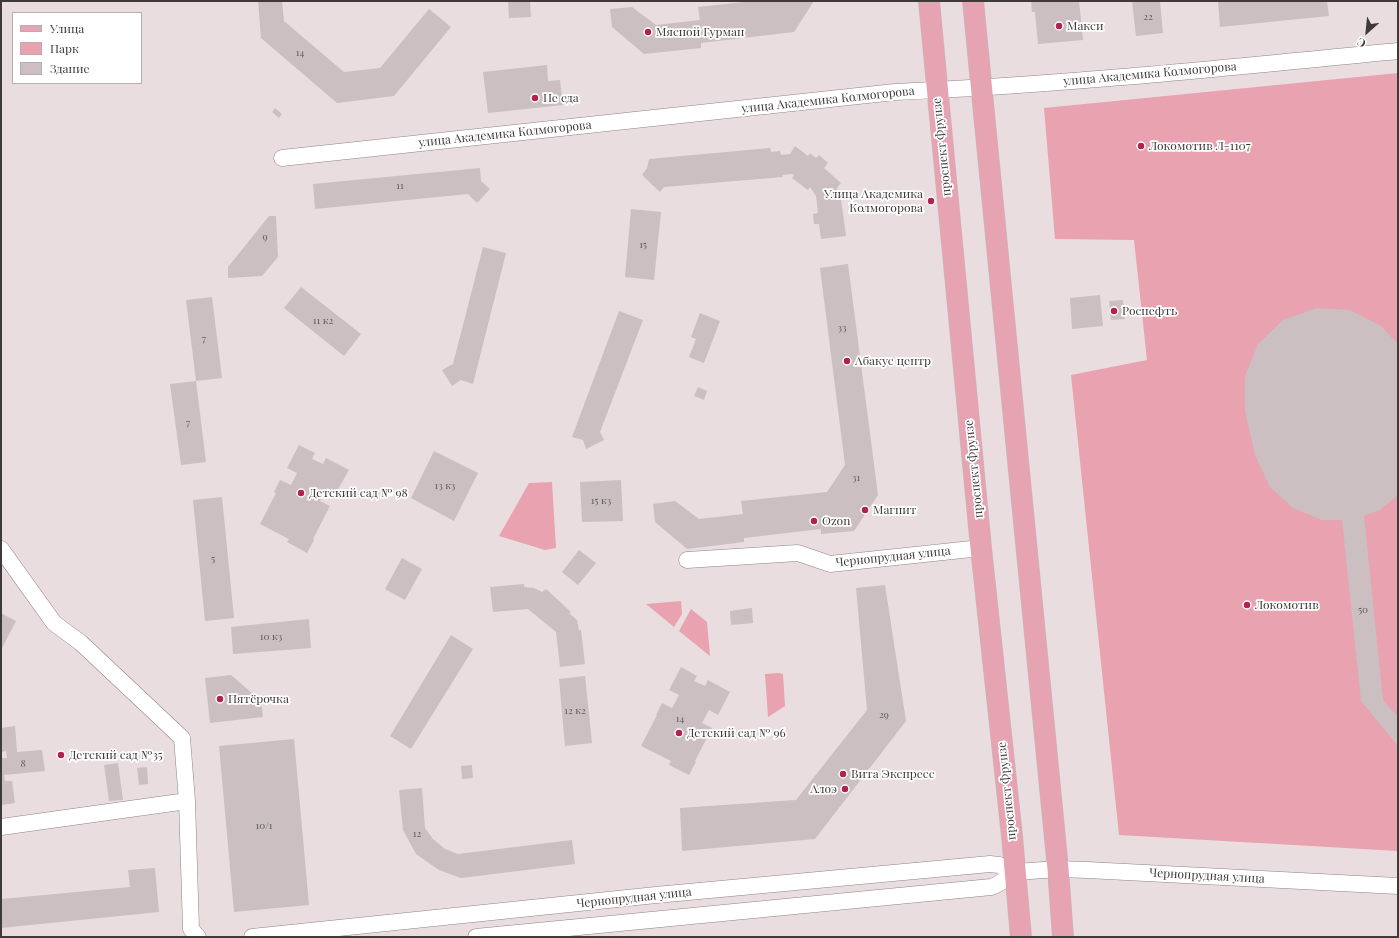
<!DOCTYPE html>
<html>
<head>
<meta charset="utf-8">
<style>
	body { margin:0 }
	#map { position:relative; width:1399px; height:938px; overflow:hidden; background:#eadddf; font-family:"Playfair Display",serif }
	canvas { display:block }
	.frame { position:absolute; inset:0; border:2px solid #3f3a3a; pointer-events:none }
	.legend { position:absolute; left:12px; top:12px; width:130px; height:72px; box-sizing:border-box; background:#fff; border:1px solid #b2b0b0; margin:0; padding:5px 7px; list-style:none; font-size:12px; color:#3f3a3a }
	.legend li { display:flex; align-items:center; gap:8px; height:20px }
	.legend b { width:20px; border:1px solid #b2b0b0 }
	.north { position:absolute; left:1347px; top:12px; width:40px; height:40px; -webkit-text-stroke:3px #fff; paint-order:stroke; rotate:207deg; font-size:11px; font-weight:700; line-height:16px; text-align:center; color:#3f3a3a }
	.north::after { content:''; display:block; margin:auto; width:14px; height:18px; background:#3f3a3a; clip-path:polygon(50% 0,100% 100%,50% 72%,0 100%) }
</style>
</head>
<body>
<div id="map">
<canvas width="1399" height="938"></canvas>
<div class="frame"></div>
<ul class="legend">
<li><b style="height:5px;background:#e6a3b2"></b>Улица</li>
<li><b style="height:11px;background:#e9a2af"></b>Парк</li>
<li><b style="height:11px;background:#cbbfc1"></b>Здание</li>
</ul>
<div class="north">С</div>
</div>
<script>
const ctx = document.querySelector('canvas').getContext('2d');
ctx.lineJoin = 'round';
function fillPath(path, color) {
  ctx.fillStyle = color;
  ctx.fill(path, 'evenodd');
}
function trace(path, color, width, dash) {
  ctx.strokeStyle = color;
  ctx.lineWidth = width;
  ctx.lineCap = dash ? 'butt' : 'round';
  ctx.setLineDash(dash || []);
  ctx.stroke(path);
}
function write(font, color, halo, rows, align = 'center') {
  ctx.font = font + ' "Playfair Display",serif';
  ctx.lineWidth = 3.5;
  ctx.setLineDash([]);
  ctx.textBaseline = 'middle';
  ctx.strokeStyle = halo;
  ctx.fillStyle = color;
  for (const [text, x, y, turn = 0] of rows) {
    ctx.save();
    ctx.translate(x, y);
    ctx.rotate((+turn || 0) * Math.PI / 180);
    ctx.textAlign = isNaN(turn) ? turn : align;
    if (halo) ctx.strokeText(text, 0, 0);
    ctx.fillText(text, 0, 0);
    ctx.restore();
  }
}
fillPath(new Path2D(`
	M 1398,73 L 1398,851 L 1119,835 L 1071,375 L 1147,360 L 1134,240 L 1055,239 L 1044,108 Z
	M 552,482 L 556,548 L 545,550 L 499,536 L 529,483 Z
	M 681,601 L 682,614 L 674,627 L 646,604 Z
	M 691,609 L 707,622 L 710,656 L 679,631 Z
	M 779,673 L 783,674 L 785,706 L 768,717 L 765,674 Z`), '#e9a2af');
fillPath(new Path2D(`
	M 258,1 L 282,1 L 284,21 L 344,72 L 380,68 L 429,9 L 451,27 L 394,96 L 337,103 L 261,38 Z
	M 508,1 L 530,1 L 531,17 L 509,18 Z
	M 753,1 L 814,1 L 794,32 L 701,43 L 701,48 L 644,54 L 612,27 L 610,9 L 632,7 L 656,25 L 700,20 L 698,7 Z
	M 1031,1 L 1079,1 L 1083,40 L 1038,44 L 1035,12 L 1032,12 Z
	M 1132,1 L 1160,1 L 1163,33 L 1136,36 Z
	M 1228,1 L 1327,1 L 1329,16 L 1220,27 L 1218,2 Z
	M 547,65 L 548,81 L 560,80 L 563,105 L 488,113 L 483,72 Z
	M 275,108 L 282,114 L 279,118 L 272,112 Z
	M 795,146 L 808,156 L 810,153 L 816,158 L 819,155 L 828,163 L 824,168 L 841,183 L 837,188 L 838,200 L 841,199 L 846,236 L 821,239 L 819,224 L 814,224 L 813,214 L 818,213 L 816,196 L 810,187 L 808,190 L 792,178 L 794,175 L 792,174 L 782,175 L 783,177 L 664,187 L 660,192 L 642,175 L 647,168 L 649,159 L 770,148 L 771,152 L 780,151 L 781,155 L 790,154 Z
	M 480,168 L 481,181 L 490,189 L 477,203 L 468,194 L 315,209 L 313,184 Z
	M 631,209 L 661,212 L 654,280 L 625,277 Z
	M 269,216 L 276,216 L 278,257 L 262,276 L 228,278 L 228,267 Z
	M 483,247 L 506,253 L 473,384 L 461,380 L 452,386 L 442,370 L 453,364 Z
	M 848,264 L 878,495 L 854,531 L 821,534 L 821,529 L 744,538 L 744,542 L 687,549 L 655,522 L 653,504 L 675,501 L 699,519 L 743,514 L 741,501 L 827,492 L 845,465 L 820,268 Z
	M 301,287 L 361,334 L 344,356 L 284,308 Z
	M 1100,295 L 1103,326 L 1072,329 L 1070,298 Z
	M 212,297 L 222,378 L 196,381 L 186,300 Z
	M 1123,300 L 1125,319 L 1111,320 L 1109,301 Z
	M 1316,308 L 1350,310 L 1381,326 L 1398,344 L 1398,495 L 1380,510 L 1364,516 L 1383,700 L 1398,717 L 1398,746 L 1361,701 L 1342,520 L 1322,520 L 1293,508 L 1270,487 L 1255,455 L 1245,411 L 1245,376 L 1258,344 L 1283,320 Z
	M 619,311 L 643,320 L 600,432 L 604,440 L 586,449 L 583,440 L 572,437 Z
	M 700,313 L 720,321 L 704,363 L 689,357 L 696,339 L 691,337 Z
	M 196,381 L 206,462 L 181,465 L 170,384 Z
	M 698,387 L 707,391 L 704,400 L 694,396 Z
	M 299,445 L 315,453 L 312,459 L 323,464 L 326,458 L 349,470 L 336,493 L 327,488 L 320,501 L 330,506 L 313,539 L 314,540 L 307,553 L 287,542 L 289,539 L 260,524 L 276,493 L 274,492 L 280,480 L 291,485 L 297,473 L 287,468 Z
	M 434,451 L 478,473 L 454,521 L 411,498 Z
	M 621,480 L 623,521 L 582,522 L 580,482 Z
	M 222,497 L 234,618 L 205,621 L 193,500 Z
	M 579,550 L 596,563 L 578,585 L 562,572 Z
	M 402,558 L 422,569 L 405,600 L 385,589 Z
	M 524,584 L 524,587 L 534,588 L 542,592 L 546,589 L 571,612 L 569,613 L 577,620 L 579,630 L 581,630 L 585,664 L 560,667 L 556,632 L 528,609 L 493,612 L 490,587 Z
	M 885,585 L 906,721 L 815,839 L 682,851 L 680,808 L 796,800 L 867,710 L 856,588 Z
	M 752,608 L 753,623 L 731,625 L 730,611 Z
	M 1,613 L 16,621 L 1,650 Z
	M 309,619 L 311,648 L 233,654 L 231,627 Z
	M 451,635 L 473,649 L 411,749 L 390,736 Z
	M 681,667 L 697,676 L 694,681 L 705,686 L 708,680 L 730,692 L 718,715 L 709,710 L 702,723 L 712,728 L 695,761 L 696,762 L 689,775 L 669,765 L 671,761 L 641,746 L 657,715 L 656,715 L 662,703 L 672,708 L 679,695 L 669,690 Z
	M 231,675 L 261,701 L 263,717 L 210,723 L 205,678 Z
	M 585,676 L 592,743 L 565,746 L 559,679 Z
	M 15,726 L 17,752 L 42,750 L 45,771 L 4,775 L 5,781 L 12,781 L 15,803 L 1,805 L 1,758 L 7,758 L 6,751 L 1,752 L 1,728 Z
	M 294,739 L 309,905 L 234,912 L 219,746 Z
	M 118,763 L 123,800 L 109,801 L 104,765 Z
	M 472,765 L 473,778 L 462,779 L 461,766 Z
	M 147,767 L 148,784 L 139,785 L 137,768 Z
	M 422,788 L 425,828 L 433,839 L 445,849 L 458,854 L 572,840 L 575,864 L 461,878 L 439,870 L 416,854 L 403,830 L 399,790 Z
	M 155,868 L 159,912 L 1,928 L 1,899 L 130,887 L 128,870 Z`), '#cbbfc1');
const minor = new Path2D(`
	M 282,158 L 895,92 C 1063,85 1231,67 1398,51
	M 1,549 L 54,623 L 81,643 L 182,738 L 187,801 L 191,929 L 198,937
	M 687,560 L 798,553 L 830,564 L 981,548
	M 1,827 L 187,801
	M 252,937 L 656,895 L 990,864 L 999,865 L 1009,871 L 1016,872 L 1058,869 L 1087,870 L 1398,886
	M 476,937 L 991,887 C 1003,884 1006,875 1016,872`);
const major = new Path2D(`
	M 929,1 L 981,548 L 1012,836 L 1021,937
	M 973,1 L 1058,869 L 1063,937`);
trace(minor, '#8e8385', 17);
trace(major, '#c2c0c0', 22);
trace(minor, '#fff', 16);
trace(major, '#e6a3b2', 21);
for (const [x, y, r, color] of [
	[1059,26,4,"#b22151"],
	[648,32,4,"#b22151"],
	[535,98,4,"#b22151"],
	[1141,146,4,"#b22151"],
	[931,201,4,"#b22151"],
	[1114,311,4,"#b22151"],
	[847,361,4,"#b22151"],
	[301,493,4,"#b22151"],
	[865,510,4,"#b22151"],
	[814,521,4,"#b22151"],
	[1247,605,4,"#b22151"],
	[220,699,4,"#b22151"],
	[679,733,4,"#b22151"],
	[61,755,4,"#b22151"],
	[843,774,4,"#b22151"],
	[845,789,4,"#b22151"]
]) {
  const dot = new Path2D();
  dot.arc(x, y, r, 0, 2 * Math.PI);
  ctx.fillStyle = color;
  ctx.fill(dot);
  trace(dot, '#fff', 1.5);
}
write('10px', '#625b5c', null, [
	["22",1148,17],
	["14",300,53],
	["11",400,186],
	["9",265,237],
	["15",643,245],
	["11 к2",323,321],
	["33",842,328],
	["7",204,339],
	["7",188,423],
	["31",856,478],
	["13 к3",445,486],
	["15 к3",601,501],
	["5",213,559],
	["50",1363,610],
	["10 к3",271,637],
	["12 к2",575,711],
	["29",884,715],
	["14",680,719],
	["8",23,764],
	["10/1",264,826],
	["12",417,834]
]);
write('12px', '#3f3a3a', '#fff', [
	["Макси",1067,26],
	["Мясной Гурман",656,32],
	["Не еда",543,98],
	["Локомотив Л-1107",1149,146],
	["Улица Академика",923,194,"right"],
	["Колмогорова",923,208,"right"],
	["Роснефть",1122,311],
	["Абакус центр",855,361],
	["Детский сад № 98",309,493],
	["Магнит",873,510],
	["Ozon",822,521],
	["Локомотив",1255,605],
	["Пятёрочка",228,699],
	["Детский сад № 96",687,733],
	["Детский сад №35",69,755],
	["Вита Экспресс",851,774],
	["Алоэ",837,789,"right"]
], 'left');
write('12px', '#3f3a3a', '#fff', [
	["улица Академика Колмогорова",1150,74,-5],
	["улица Академика Колмогорова",828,100,-6],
	["улица Академика Колмогорова",505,134,-6],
	["проспект Фрунзе",942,147,-96],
	["проспект Фрунзе",974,469,-96],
	["Чернопрудная улица",893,557,-6],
	["проспект Фрунзе",1007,791,-96],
	["Чернопрудная улица",1207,876,3],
	["Чернопрудная улица",634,898,-6]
]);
</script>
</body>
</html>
